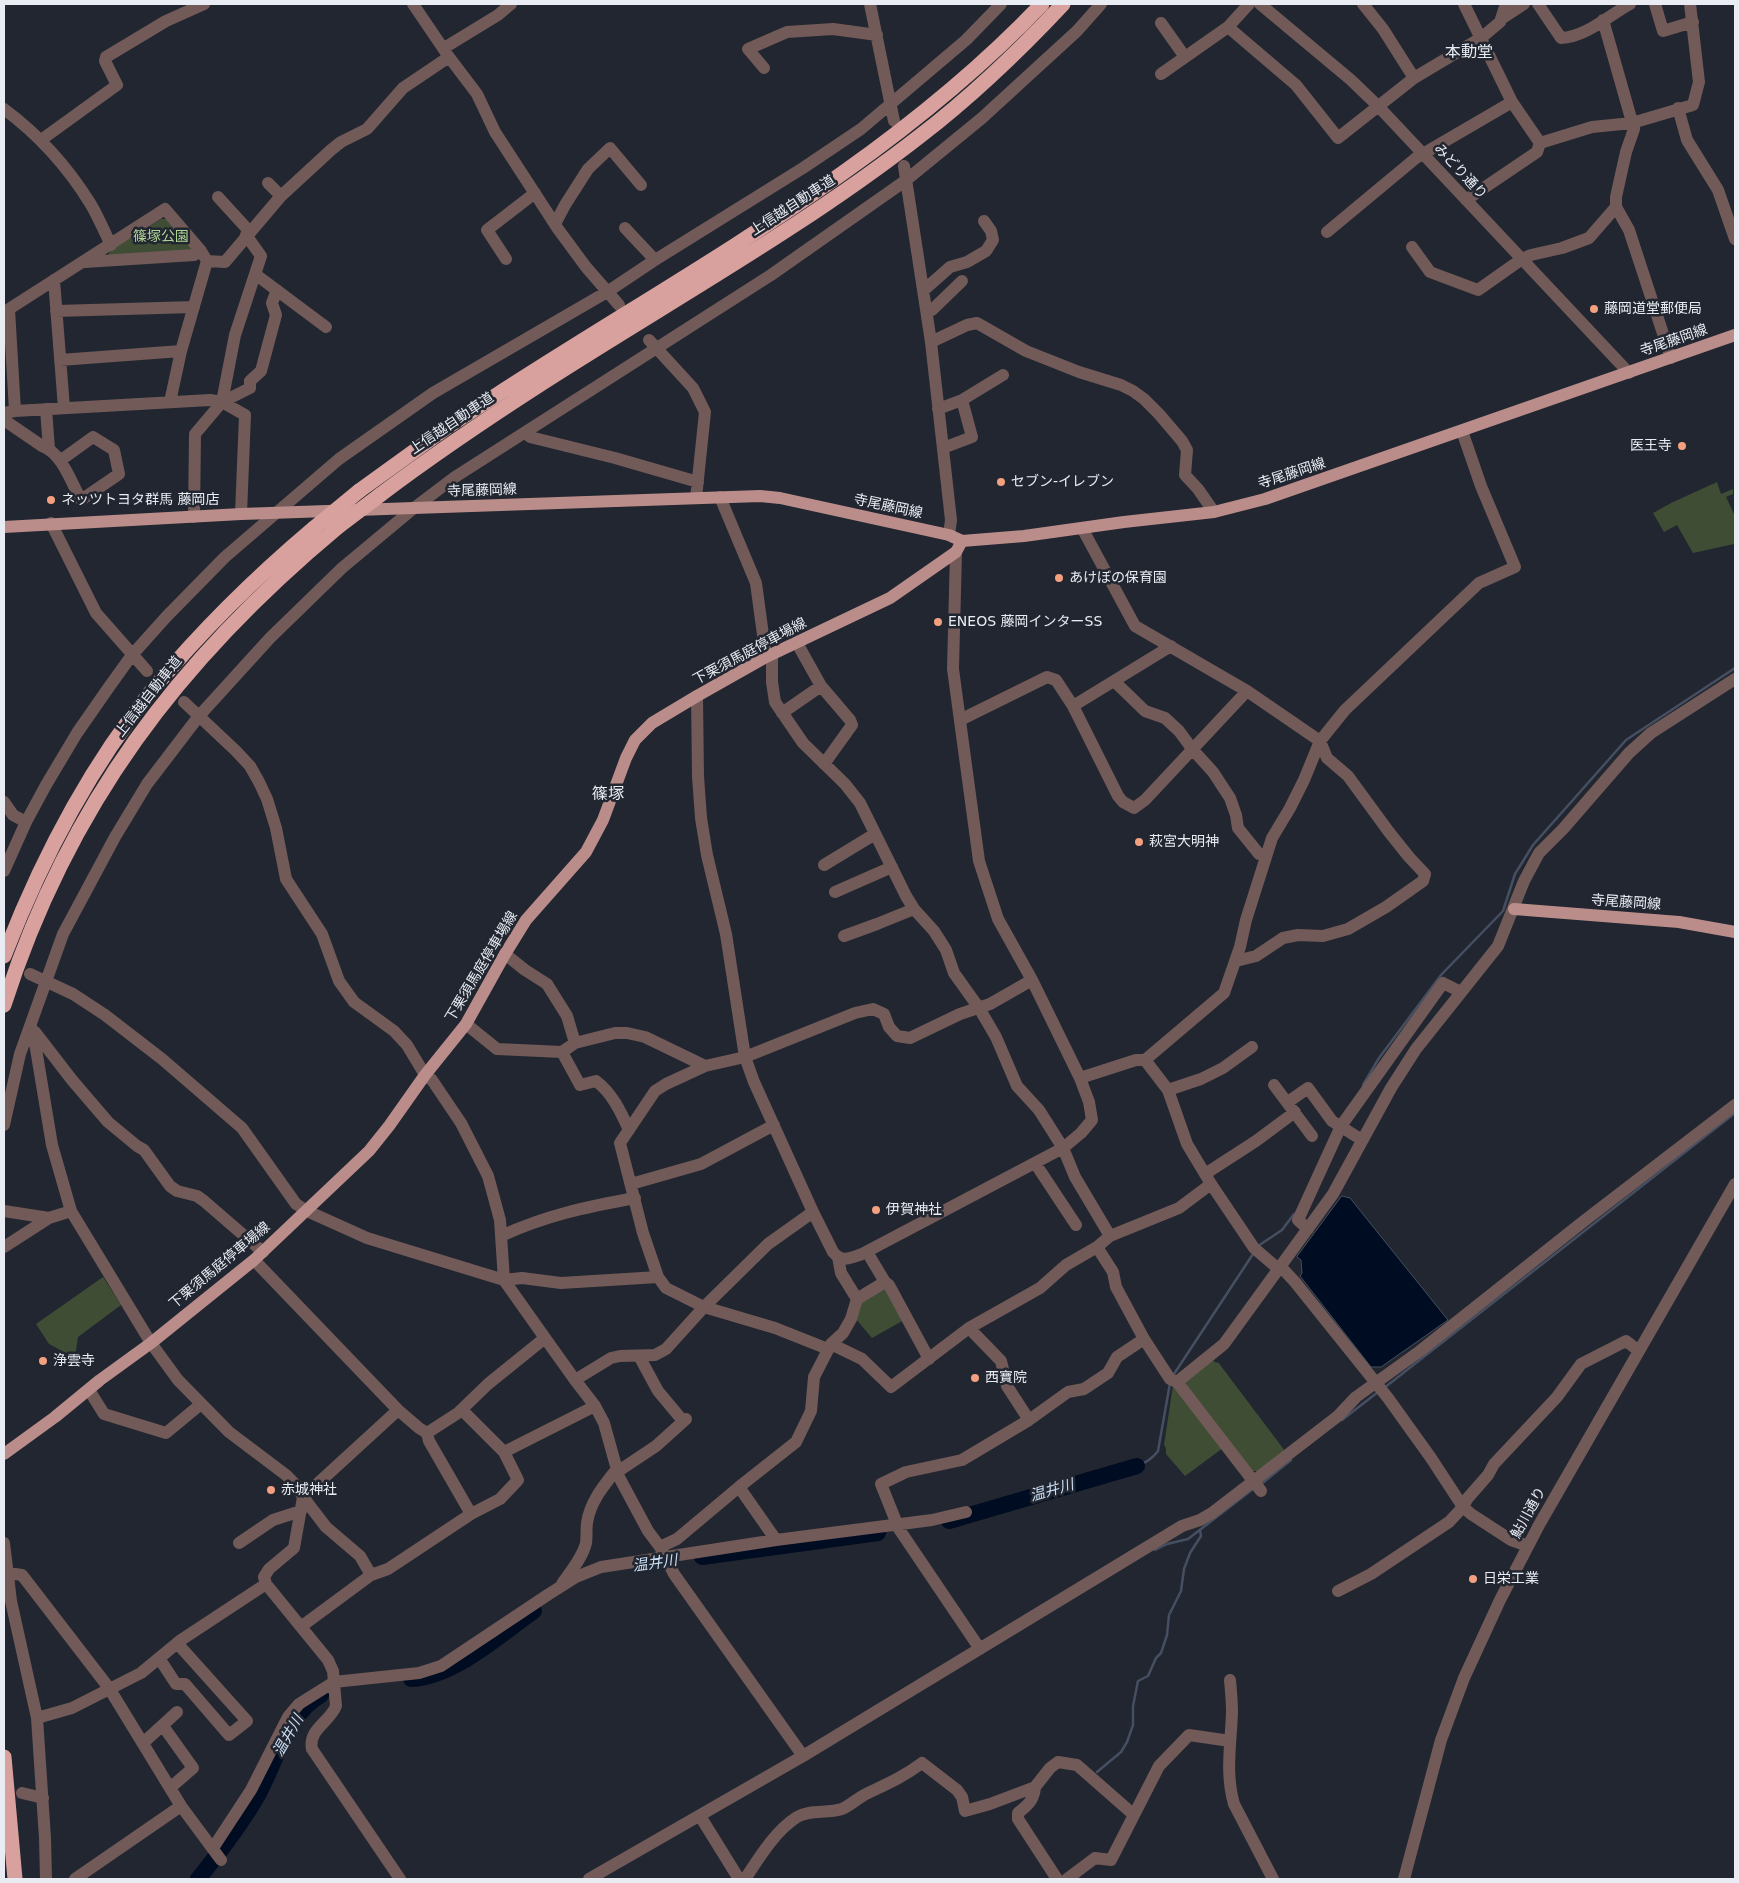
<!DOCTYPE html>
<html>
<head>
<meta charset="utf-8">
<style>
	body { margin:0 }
	#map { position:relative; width:1739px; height:1883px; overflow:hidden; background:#212630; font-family:"DejaVu Sans",sans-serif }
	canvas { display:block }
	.frame { position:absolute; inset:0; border:5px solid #e9ecf3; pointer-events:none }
</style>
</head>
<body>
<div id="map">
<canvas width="1739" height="1883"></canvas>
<div class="frame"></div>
</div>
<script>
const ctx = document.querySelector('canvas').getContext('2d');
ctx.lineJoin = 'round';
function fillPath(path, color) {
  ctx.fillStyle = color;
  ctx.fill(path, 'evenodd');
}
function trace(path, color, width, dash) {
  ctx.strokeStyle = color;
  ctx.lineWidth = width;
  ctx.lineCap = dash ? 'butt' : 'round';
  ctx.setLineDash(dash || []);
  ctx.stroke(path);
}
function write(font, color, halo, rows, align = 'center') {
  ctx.font = font + ' "DejaVu Sans","Noto Sans JP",sans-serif';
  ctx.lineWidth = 5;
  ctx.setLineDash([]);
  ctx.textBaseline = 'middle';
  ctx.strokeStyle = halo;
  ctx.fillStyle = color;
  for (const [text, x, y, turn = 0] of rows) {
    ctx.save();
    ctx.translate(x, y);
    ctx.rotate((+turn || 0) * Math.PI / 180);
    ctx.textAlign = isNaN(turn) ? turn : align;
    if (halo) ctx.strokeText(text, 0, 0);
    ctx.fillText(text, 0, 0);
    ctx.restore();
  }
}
fillPath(new Path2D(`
	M 161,219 L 167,219 L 191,246 L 192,251 L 109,256 L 109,251 Z
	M 1717,482 L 1721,494 L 1733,489 L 1733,494 L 1726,497 L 1735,516 L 1735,542 L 1734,544 L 1693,553 L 1677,525 L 1664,532 L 1653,513 L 1671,503 Z
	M 103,1277 L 121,1305 L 78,1337 L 75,1358 L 49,1344 L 36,1324 Z
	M 884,1286 L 904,1320 L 872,1338 L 855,1318 L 858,1302 Z
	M 1212,1359 L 1216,1363 L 1218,1362 L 1285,1451 L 1259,1471 L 1251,1471 L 1185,1387 L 1186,1379 Z
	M 1173,1385 L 1223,1448 L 1185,1476 L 1166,1454 L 1166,1448 L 1164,1445 Z`), '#3f4d35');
const water = new Path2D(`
	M 1342,1196 L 1350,1198 L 1448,1320 L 1381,1367 L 1371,1367 L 1300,1276 L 1302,1273 L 1301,1260 L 1297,1257 Z`);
fillPath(water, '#000c22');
trace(water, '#464f61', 1);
trace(new Path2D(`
	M 1363,1085 L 1379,1058 L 1441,975 L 1503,911 L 1515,874 L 1533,845 L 1626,740 L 1735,668
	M 1258,1246 L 1282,1230 L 1294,1214
	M 1174,1374 L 1253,1254
	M 1384,1388 L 1735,1113
	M 1342,1420 L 1378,1392
	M 1137,1466 C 1146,1463 1152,1459 1158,1451 L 1170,1383
	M 1260,1485 L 1291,1460
	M 1155,1550 L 1167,1544 L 1188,1539 L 1253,1489
	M 1097,1772 L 1121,1752 L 1127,1742 L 1133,1725 L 1133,1706 L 1138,1681 L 1148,1676 L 1156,1658 L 1161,1653 L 1167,1635 L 1169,1615 L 1181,1591 L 1184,1569 L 1190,1553 L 1201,1536 L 1200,1530`), '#464f61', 2.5);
trace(new Path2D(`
	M 949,1521 L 1137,1466
	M 702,1557 L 878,1533
	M 411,1679 C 454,1677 500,1635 534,1611
	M 198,1879 C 220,1852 241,1825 258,1795 C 277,1761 286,1715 321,1695`), '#000c22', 16);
trace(new Path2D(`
	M 413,4 L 449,57 L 477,94 L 495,132 L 558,229 L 586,267 L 619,305
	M 870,4 L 894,121
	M 1249,4 L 1228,27 L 1296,85 L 1338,138 L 1414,78 L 1481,38 L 1500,22 L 1506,4
	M 1260,4 L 1351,80 L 1378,106 L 1629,373
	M 1363,4 L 1383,29 L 1414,78
	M 1464,4 L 1512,102 L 1540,143 L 1592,127 L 1632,123 L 1693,105 L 1699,82 L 1690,4
	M 1538,4 L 1561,38 C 1586,37 1608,16 1630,4
	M 1655,4 L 1663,31 L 1693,22
	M 1501,19 L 1524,4
	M 1603,20 L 1634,129 L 1626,152 L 1616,197 L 1616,207 L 1629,230 L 1671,358
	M 1161,23 L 1185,57
	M 444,48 L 498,15 L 511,4
	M 764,68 L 748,49 L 787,32 L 833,29 L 877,35
	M 1161,74 L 1228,27
	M 1678,108 L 1687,140 L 1718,190 L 1735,239
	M 4,109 C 39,135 67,166 90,203 C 98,216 104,231 111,245
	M 41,140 L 117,85 L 105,61 L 106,57 L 166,21 L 204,4
	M 904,166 L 931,342 L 951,520 L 949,535
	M 268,183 L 281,196
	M 218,197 L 250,232
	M 1466,200 L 1537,152 L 1540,143
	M 555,224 L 565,205 L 588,169 L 610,148 L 641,185
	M 625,228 L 655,260
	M 1327,232 L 1416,158 L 1512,102
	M 1412,247 L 1430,272 L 1478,290 L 1522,259 L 1531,255 L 1562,248 L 1589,238 L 1616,207
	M 506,259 L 487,230 L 535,193
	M 207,261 L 225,262 L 281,196 L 331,150 L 341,142 L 367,129 L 403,88 L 449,57
	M 85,262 L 194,255 L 201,251
	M 255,274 L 326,327
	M 54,280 L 64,408
	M 924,290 L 950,267 L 967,262 L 986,251 L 993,240 L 991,231 L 984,221
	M 926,308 L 932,310 L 962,281
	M 56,311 L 194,307
	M 649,340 L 693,388 L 705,412 L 696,498
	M 931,342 L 967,325 L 977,323 L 1026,351 L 1079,372 L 1121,385 L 1133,391 L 1144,399 L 1159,414 L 1182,441 L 1187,450 L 1185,475 L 1198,489 L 1214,512
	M 60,360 L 181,351
	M 222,402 L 235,335 L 261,256 L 246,235
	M 46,409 L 49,449
	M 938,409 L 962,400 L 1003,375
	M 15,411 L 9,309 L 165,209 L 201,251 L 207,261 L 181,351 L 170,402
	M 4,413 L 15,411 L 210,400 L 222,402 L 245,415 L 241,514
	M 4,420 L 42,446 C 62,453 71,482 81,500 L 119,474 L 114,450 L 93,437 L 61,460
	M 526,432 L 530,437 L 615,458 L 698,482
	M 943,448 L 972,437 L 962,400
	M 720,497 L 756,583 L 766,657
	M 194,517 L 195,434 L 222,402 L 250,388 L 250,381 L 261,371 L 276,315 L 272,303 L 277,290
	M 51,523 L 96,613 L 147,671
	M 1082,528 L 1135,626 L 1247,691 L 1320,741 L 1327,758 L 1348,776 L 1389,832 L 1409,857 L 1425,874 L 1423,881 L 1386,907 L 1348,929 L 1323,936 L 1298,935 L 1283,938 L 1256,956 L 1236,961
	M 797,643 L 821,686 L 850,720 L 852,725 L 824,764
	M 772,655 L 772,682 L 775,702 L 803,743 L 845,784 L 860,803 L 906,896 L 914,909 L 934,931 L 946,950 L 954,973 L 979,1008 L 996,1037 L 1017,1086 L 1039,1110 L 1063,1148 L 1075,1177 L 1110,1236
	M 1114,681 L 1145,711 L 1165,718 L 1179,731 L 1193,750 L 1213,772 L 1230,798 L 1236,815 L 1238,828 L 1259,854 L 1266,854
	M 697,696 L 698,776 L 701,818 L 707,855 L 726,934 L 745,1057 L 754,1082 L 813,1212
	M 184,702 L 236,751 L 250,766 L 259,782 L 267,799 L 276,828 L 286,879 L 322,934 L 339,981 L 354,1002 L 394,1031 L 407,1045 L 425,1075 L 432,1080 L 461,1123 L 488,1176 L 500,1220 L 504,1280 L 545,1338
	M 1073,706 L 1171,646
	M 782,713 L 821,686
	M 960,720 L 1047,677 L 1056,680 L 1073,706 L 1118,796 L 1123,802 L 1134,808 L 1145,800 L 1247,691
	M 4,802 L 13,815 L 26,822
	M 824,865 L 875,834
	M 4,871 L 26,822 L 46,785 L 77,733 L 109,687 L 132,655 L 167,616 L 225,557 L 339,459 L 433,393 L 607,292 L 655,260 L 803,168 L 861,129 L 966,40 L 1001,4
	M 835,892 L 892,867
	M 844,936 L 877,924 L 914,909
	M 505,954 L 525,970 L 547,984 L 567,1016 L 575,1043
	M 30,974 L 73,994 L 105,1015 L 162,1059 L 242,1128 L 296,1204 L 307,1211 L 367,1238 L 504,1280 L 522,1278 L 561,1283 L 658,1277 L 666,1288 L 704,1307 L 775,1328 L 828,1349
	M 466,1024 L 497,1049 L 562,1052 L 575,1043 L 615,1033 L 627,1033 L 645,1037 L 705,1066 L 745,1057 L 855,1013 L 873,1009 L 884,1014 L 889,1027 L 897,1036 L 910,1038 L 960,1014 L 990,1004 L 1032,980
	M 31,1026 L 36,1049 L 52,1145 L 71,1211 L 151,1343 L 178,1380 L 229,1432 L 286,1475 L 297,1486 L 303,1497 L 326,1527 L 360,1556 L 371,1575
	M 35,1032 L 72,1080 L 108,1122 L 137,1146 L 144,1150 L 170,1186 L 177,1191 L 197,1196 L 204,1201 L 263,1252
	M 562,1052 L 580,1085 L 596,1081 C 612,1093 621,1112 629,1130
	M 1145,1060 L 1224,993 L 1240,947 L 1246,920 L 1272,838 L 1290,808 L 1304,780 L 1320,741 L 1345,710 L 1479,583 L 1515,567 L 1481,486 L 1462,431
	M 1080,1078 L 1136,1060 L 1145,1060 L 1168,1090 L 1187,1144 L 1211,1184 L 1254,1248 L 1275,1266 L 1281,1267 L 1295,1282 L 1388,1398 L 1431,1458 L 1463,1507 L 1471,1514 L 1511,1540 L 1528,1546
	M 1274,1085 L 1312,1136
	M 1168,1090 L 1201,1079 L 1223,1068 L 1252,1047
	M 1288,1102 L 1308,1088 L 1332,1121 L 1362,1140
	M 4,1125 L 20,1054 L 63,934 L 115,837 L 147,784 L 199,716 L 270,638 L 342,568 L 414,508 L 455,477 L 771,275 L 905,181 L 982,118 L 1077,31 L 1101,4
	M 1035,1163 L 1076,1225
	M 1205,1174 L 1256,1141 L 1295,1112
	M 631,1184 L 701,1164 L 774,1125
	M 1211,1184 L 1179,1208 L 1110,1236 L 1097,1247 L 1113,1272 L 1116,1287 L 1144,1339 L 1170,1379 L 1177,1382 L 1261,1491
	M 4,1211 L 49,1218 L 71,1211
	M 1308,1229 L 1298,1220 L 1341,1126 L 1443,983 L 1461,992
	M 501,1236 C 547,1215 586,1207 635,1198
	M 4,1247 L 49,1218
	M 867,1252 L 885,1282 L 889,1285 L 929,1359
	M 254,1260 L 398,1410
	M 658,1277 L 643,1233 L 620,1143 L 655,1091 L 666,1084 L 705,1066
	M 857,1299 L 885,1282
	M 969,1328 L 1001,1361 L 1007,1386 L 1029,1420
	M 831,1344 L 862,1359 L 891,1387 L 969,1328 L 1040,1288 L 1066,1265 L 1097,1247
	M 639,1356 L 658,1391 L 683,1421
	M 575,1380 L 595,1406 L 604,1423 L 619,1477 L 648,1531 L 660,1547 L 674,1574 L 803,1756
	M 1177,1382 L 1224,1344 L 1333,1194 L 1391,1088 L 1416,1049 L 1498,946 L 1524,881 L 1539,853 L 1563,829 L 1629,753 L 1651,733 L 1735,679
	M 89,1390 L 104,1414 L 166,1433 L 201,1404
	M 427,1433 L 429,1441 L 471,1514
	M 504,1452 L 595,1406
	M 617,1472 L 656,1446 L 686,1419
	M 739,1487 L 776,1540
	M 4,1543 L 11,1601 L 37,1718
	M 239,1543 L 273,1520 L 301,1511
	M 660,1547 L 677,1539 L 739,1487 L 796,1442 L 811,1411 L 814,1377 L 831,1344 L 843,1333 L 851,1319 L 857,1299 L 841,1273 L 838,1257
	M 8,1573 L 22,1575 L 109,1688 L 181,1806 L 221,1860
	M 266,1584 L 328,1660 L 333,1671 L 336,1706 C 330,1722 308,1729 312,1749 L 400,1879
	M 562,1584 C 570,1572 583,1557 586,1543 C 587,1537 586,1530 587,1523 C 590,1502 604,1485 617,1469
	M 1338,1591 L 1371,1574 L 1449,1522 L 1463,1507 L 1467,1499 L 1488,1475 L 1494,1464 L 1557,1397 L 1581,1364 L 1626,1341 L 1639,1351
	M 302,1626 L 371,1575 L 388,1569 L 471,1514 L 500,1499 L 518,1480 L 504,1452 L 462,1410
	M 980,1649 L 899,1529 L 881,1484 L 906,1472 L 962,1460 L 1029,1420 L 1068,1392 L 1084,1389 L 1108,1373 L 1117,1357 L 1144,1339
	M 159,1658 L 176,1684 L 185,1684 L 229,1735 L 247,1721 L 177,1643
	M 1230,1680 C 1231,1691 1232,1701 1232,1712 C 1231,1744 1225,1773 1234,1804 L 1273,1879
	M 163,1726 L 193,1768 L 170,1788
	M 143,1743 L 177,1712
	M 1035,1787 C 1034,1800 1028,1805 1018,1813 L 1018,1819 L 1057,1879
	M 22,1793 L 43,1798
	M 700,1816 L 739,1879
	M 213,1848 L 251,1790 L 288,1717 L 299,1704 L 334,1682 L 419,1673 L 441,1666 L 549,1594 L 576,1577 L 601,1567 L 776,1540 L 932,1520 L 966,1512
	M 46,1879 L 45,1838 L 37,1718 L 72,1708 L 141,1673 L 181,1640 L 266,1584 L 264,1577 L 269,1569 L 294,1548 L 303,1497 L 398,1410 L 419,1428 L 427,1433 L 458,1413 L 488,1384 L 545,1338 L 575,1380 L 611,1358 L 620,1356 L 655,1355 L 666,1349 L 704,1307 L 768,1244 L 813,1212 L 833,1252 C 842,1263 850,1258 862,1254 L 1063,1148 L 1081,1133 L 1092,1120 L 1089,1102 L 1080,1078 L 1032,980 L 998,919 L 979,861 L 953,669 L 956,552
	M 75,1879 L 181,1806
	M 589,1879 L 803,1756 L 1182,1526 L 1200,1520 L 1212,1513 L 1338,1416 L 1356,1397 L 1420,1351 L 1584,1221 L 1735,1105
	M 745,1879 C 759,1858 775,1831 797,1817 C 810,1809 827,1814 842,1809 C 851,1805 859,1797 868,1793 C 889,1783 903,1777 922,1763 L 957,1790 L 962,1797 L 965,1811 L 990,1804 L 1035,1787 L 1050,1768 L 1058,1762 L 1077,1765 L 1134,1815
	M 1067,1879 L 1095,1858 L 1111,1860 L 1159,1766 L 1189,1735 L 1230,1741
	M 1404,1879 L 1441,1740 L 1464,1678 L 1500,1600 L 1539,1525 L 1735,1184`), '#715a58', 12);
trace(new Path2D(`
	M 4,527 L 241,514 L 760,496 L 780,498 L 949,535 L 962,541 L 1024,536 L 1124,522 L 1214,512 L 1265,499 L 1735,335
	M 1514,909 L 1679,922 L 1735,932
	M 4,1454 L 55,1417 L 100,1380 L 151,1343 L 254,1260 L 369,1151 L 389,1126 L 425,1075 L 466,1024 L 505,954 L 526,920 L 586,852 L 603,820 L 626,758 L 635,740 L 652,723 L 697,696 L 766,657 L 890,598 L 956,552 L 962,541`), '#bb8d8a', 12);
trace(new Path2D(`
	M 359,491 L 449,426 L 492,398 C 681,275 885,169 1042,4
	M 380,495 C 433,455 488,418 544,382 C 670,301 802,228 920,136 C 972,96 1019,51 1063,4
	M 4,956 C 41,860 89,768 153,689 C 202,630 256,577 314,528
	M 4,1005 C 68,805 179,659 339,526
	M 4,1757 L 15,1879`), '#d9a19d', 15);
trace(new Path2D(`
	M 339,526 L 380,495
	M 314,528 L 359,491`), '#d9a19d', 15);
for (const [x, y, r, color] of [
	[1594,309,5,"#f2a07f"],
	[1682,446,5,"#f2a07f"],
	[1001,482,5,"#f2a07f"],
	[51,500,5,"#f2a07f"],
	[1059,578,5,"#f2a07f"],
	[938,622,5,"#f2a07f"],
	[1139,842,5,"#f2a07f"],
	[876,1210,5,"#f2a07f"],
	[43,1361,5,"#f2a07f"],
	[975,1378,5,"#f2a07f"],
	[271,1490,5,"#f2a07f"],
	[1473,1579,5,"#f2a07f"]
]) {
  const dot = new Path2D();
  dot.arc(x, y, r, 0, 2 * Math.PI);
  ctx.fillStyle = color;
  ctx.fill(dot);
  trace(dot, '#212630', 2);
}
write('14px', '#e9ecf3', '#212630', [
	["みどり通り",1460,172,47],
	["上信越自動車道",793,206,-33],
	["寺尾藤岡線",1674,341,-19],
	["上信越自動車道",452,424,-34],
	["寺尾藤岡線",1292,474,-18],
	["寺尾藤岡線",482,491,-2],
	["寺尾藤岡線",888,507,12],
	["下栗須馬庭停車場線",750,652,-28],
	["上信越自動車道",149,697,-52],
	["寺尾藤岡線",1626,903,4],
	["下栗須馬庭停車場線",482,967,-59],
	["下栗須馬庭停車場線",220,1266,-40],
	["鮎川通り",1529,1513,-61]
]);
write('14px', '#afd695', '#212630', [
	["篠塚公園",161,237]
]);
write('14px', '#e9ecf3', '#212630', [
	["藤岡道堂郵便局",1604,309],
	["医王寺",1672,446,"right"],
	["セブン-イレブン",1011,482],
	["ネッツトヨタ群馬 藤岡店",61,500],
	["あけぼの保育園",1069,578],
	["ENEOS 藤岡インターSS",948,622],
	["萩宮大明神",1149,842],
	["伊賀神社",886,1210],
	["浄雲寺",53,1361],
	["西寶院",985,1378],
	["赤城神社",281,1490],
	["日栄工業",1483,1579]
], 'left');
write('italic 15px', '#c9def5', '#212630', [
	["温井川",1052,1491,-16],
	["温井川",655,1564,-8],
	["温井川",289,1736,-60]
]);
write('16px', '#e9ecf3', '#212630', [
	["本動堂",1469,53],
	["篠塚",608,795]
]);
</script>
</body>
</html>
